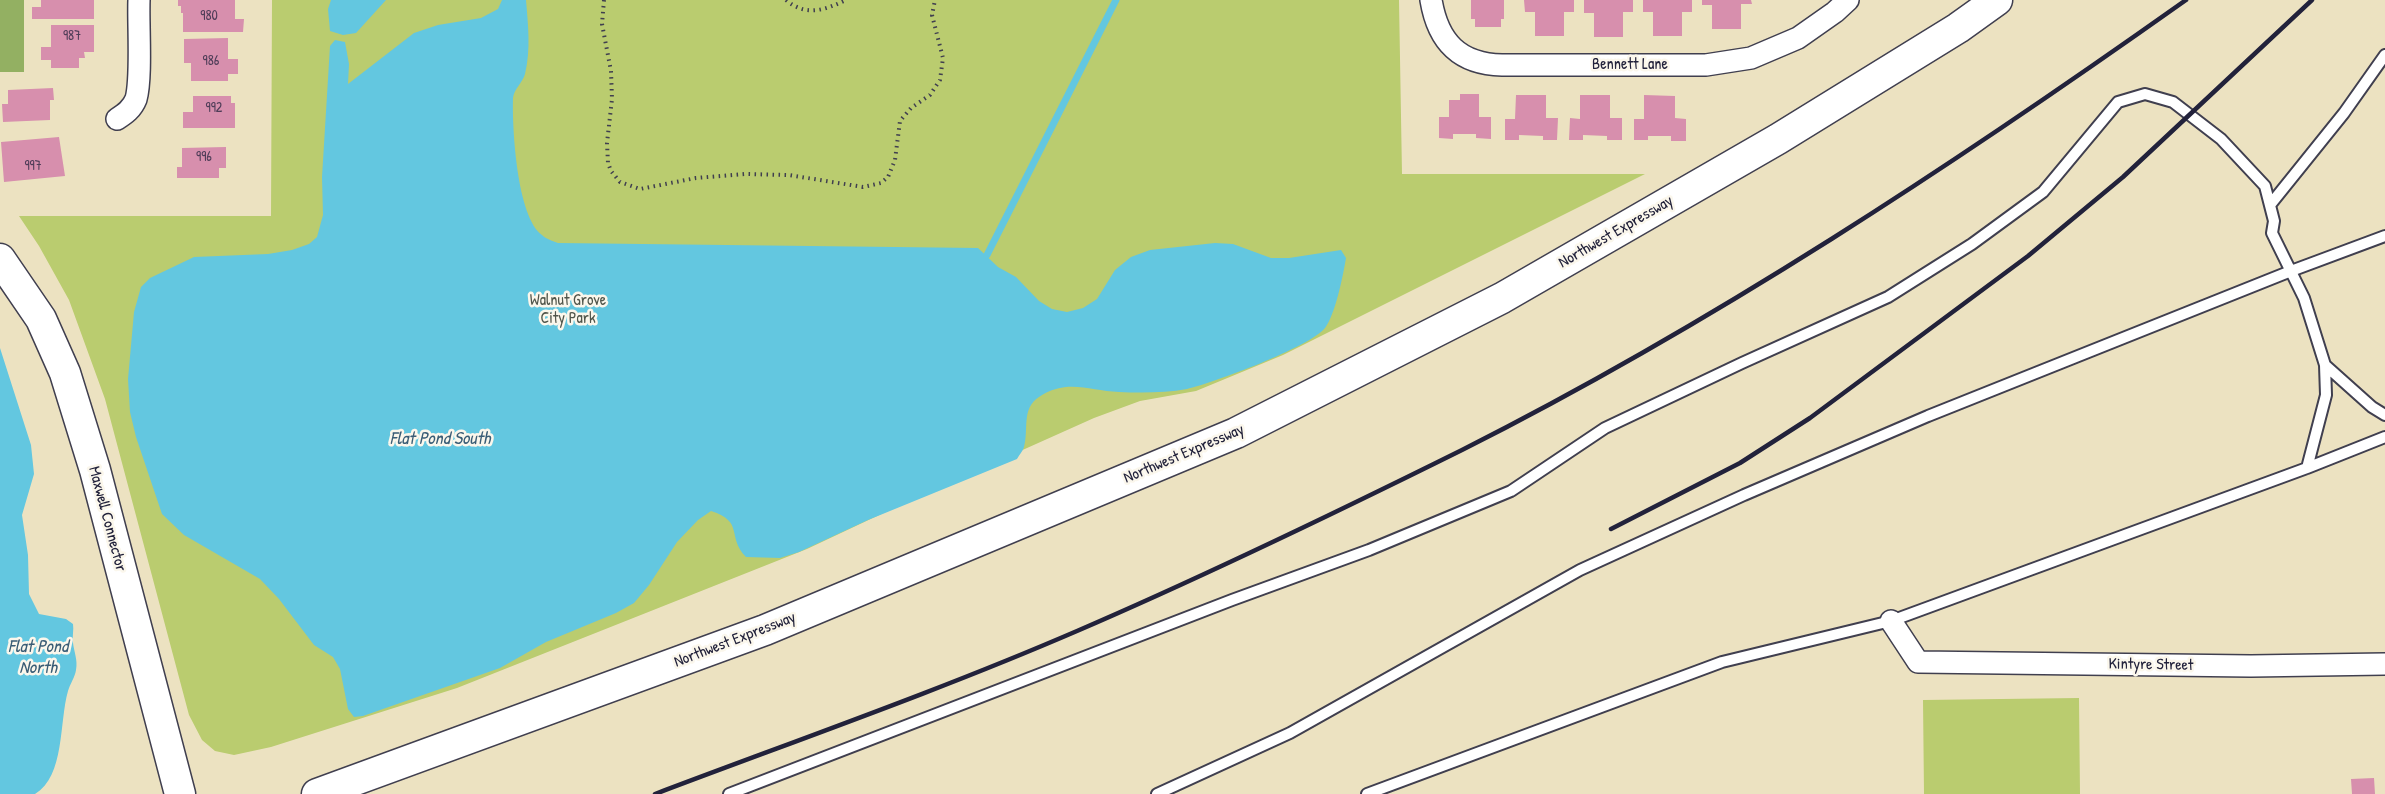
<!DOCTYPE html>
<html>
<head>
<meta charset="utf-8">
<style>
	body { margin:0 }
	canvas { display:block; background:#ece2c1 }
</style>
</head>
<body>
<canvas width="2385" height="794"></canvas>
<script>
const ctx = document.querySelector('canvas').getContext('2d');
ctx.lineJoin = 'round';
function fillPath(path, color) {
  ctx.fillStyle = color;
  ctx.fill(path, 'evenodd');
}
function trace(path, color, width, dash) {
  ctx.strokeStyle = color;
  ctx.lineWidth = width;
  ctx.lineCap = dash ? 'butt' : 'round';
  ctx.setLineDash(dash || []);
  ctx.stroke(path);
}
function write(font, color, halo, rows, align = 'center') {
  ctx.font = font + ' "Patrick Hand",sans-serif';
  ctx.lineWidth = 5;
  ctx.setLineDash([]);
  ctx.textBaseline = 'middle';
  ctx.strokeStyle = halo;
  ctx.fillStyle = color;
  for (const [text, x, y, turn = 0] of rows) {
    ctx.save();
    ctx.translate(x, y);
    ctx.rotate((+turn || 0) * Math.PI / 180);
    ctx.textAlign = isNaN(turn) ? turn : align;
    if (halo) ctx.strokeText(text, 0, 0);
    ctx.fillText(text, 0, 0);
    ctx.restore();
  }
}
fillPath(new Path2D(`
	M 272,0 L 1399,0 L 1402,174 L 1645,174 L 1283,355 L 1196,391 L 1140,401 L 1094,418 L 911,500 L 807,549 L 457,688 L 271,747 L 234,755 L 215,751 L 202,740 L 189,715 L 105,399 L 69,300 L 39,246 L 19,216 L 271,216 Z
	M 2079,698 L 2080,794 L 1924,794 L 1923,700 Z`), '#bacc6f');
fillPath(new Path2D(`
	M 0,0 L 24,0 L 24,72 L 0,72 Z`), '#93b062');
fillPath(new Path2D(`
	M 331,0 L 386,0 L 356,33 L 343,35 L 330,31 L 328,9 Z
	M 502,0 L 526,0 C 528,25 531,49 525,74 C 523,82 514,89 513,98 C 512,128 517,217 542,235 C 546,239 553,241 558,243 L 978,248 L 998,267 L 1016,277 L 1039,301 L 1052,309 L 1067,312 L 1083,308 L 1097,299 L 1115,270 L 1131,257 L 1150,250 L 1215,243 L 1233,244 L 1271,258 L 1289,258 L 1341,250 L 1346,258 C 1343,276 1335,315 1325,328 C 1310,347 1213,383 1187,389 C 1166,393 1140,393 1119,392 C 1090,391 1067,378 1039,397 C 1021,409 1029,429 1024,447 C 1023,451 1019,455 1017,459 L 868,520 L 799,552 L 780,558 L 746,557 C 726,536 745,522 711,511 L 698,520 L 677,542 L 649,585 L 634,603 L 616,613 L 546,642 L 500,668 L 363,716 L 354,717 L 348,709 L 340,669 L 333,657 L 314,645 L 279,599 L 260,579 L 184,535 L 162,514 L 136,437 L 130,412 L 128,379 L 134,312 L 141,287 L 150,278 L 194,257 L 268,254 L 292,250 L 309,244 L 317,237 L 323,215 L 322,177 L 330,46 L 335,40 L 345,42 L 349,64 L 348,84 L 414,33 L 438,25 L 481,18 L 498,9 Z
	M 0,348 L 31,445 L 34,474 L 22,515 L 28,555 L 29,594 L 39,614 L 66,619 L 73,624 C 74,630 72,636 73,643 C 74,652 78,660 76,670 C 75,677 70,684 68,691 C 59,722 65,776 35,794 L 0,794 Z`), '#63c7e0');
trace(new Path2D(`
	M 987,255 L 1116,0`), '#63c7e0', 7);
fillPath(new Path2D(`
	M 41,0 L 94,0 L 94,19 L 32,19 L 32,7 L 41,7 Z
	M 178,0 L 235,0 L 235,19 L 244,19 L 243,32 L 183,32 L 183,13 L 181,13 L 181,6 L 178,6 Z
	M 1471,0 L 1504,0 L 1504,19 L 1501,19 L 1501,27 L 1475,27 L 1475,19 L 1471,19 Z
	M 1524,0 L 1574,0 L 1574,12 L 1564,12 L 1564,36 L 1535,36 L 1535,12 L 1525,12 Z
	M 1584,0 L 1633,0 L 1633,12 L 1623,12 L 1623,37 L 1594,37 L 1594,13 L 1584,13 Z
	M 1643,0 L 1692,0 L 1692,12 L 1682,12 L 1682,36 L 1653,36 L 1653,12 L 1643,12 Z
	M 1702,0 L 1751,0 L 1752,4 L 1741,4 L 1741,29 L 1712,29 L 1712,5 L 1702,5 Z
	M 51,25 L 94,25 L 94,52 L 84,52 L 85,58 L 79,58 L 79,68 L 51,68 L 51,60 L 41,60 L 41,47 L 51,47 Z
	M 228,38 L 228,59 L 238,59 L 238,74 L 228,74 L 228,81 L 191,81 L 191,63 L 184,63 L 184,39 Z
	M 53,88 L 54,100 L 50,100 L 50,120 L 3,122 L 2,104 L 8,104 L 8,90 Z
	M 1460,94 L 1479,94 L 1479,117 L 1491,117 L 1491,139 L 1476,138 L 1476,134 L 1453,134 L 1453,139 L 1439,138 L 1439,117 L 1449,117 L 1449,100 L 1460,100 Z
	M 1516,95 L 1546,95 L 1546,118 L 1558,118 L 1557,140 L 1543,140 L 1543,136 L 1519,135 L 1519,140 L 1505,140 L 1505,119 L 1515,119 Z
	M 1580,95 L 1610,95 L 1610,118 L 1622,118 L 1622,140 L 1607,140 L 1607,136 L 1583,135 L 1583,140 L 1569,140 L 1570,118 L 1580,119 Z
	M 1644,95 L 1675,96 L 1675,118 L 1686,119 L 1686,141 L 1671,141 L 1671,136 L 1648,136 L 1648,140 L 1634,140 L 1634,119 L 1644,119 Z
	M 193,96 L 231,96 L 231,103 L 235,103 L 235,128 L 183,128 L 183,112 L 193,112 Z
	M 59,137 L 65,176 L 4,182 L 1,142 Z
	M 226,147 L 226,168 L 219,168 L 219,178 L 177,178 L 177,167 L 182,167 L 182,148 Z
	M 2374,778 L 2375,794 L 2352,794 L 2351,779 Z`), '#d78fad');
const service = new Path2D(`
	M 2270,205 L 2344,113 L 2385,55
	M 2307,468 L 2326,395 L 2325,365
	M 729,794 L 1232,600 L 1369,550 L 1511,491 L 1605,428 L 1742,363 L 1888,297 L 1972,244 L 2043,192 L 2118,102 L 2145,94 L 2173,102 L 2221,139 L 2265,186 L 2274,221 L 2272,233 L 2304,298 L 2325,365 L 2372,407 L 2385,415
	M 1157,794 L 1290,733 L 1580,570 L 1744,495 L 1928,416 L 2291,271 L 2385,236
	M 1367,794 L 1722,662 L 1891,621 L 2307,468 L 2385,437`);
const minor = new Path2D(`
	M 1431,0 C 1438,42 1459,64 1502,65 L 1706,65 L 1751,58 L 1798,38 L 1835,12 L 1848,0
	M 117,119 C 125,114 132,109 136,99 C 142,78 138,24 139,0
	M 1891,621 L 1918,662 L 2251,666 L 2385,664`);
const secondary = new Path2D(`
	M 0,259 L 41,319 L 65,373 L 95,470 L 180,794
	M 317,794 L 765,630 L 1236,433 L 1502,298 L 1778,139 L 1958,28 L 1997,0`);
trace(service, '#403f4f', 14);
trace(minor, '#403f4f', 24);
trace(secondary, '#403f4f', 33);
trace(new Path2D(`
	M 604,0 L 602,24 L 611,71 L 612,99 L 607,143 L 608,163 L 611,171 L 620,182 L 640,189 L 696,178 L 745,174 L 789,175 L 863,187 L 881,183 L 888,177 L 895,160 L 900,121 L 911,108 L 930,95 L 940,80 L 943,58 L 932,15 L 935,0
	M 786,0 C 806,17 825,10 846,0`), '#403f4f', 4, [1.5, 4.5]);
trace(service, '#fff', 10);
trace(minor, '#fff', 21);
trace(secondary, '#fff', 30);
trace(new Path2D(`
	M 1611,529 L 1740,463 L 1810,418 L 2028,256 L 2123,177 L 2312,0
	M 655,794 C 795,741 938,691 1077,631 C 1207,575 1335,513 1462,450 C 1714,323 1956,163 2186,0`), '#22223b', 4.5);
write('14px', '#4f3d58', null, [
	["980",209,16],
	["987",72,36],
	["986",211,61],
	["992",214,108],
	["996",204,157],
	["997",33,166]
]);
write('16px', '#22223b', '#fbf7ec', [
	["Bennett Lane",1630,65],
	["Northwest Expressway",1616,232,-30],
	["Northwest Expressway",1184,454,-23],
	["Maxwell Connector",107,519,75],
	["Northwest Expressway",735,640,-21],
	["Kintyre Street",2151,665,1]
]);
write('16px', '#50554b', '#fbf7ec', [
	["Walnut Grove",568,301],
	["City Park",568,319]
]);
write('italic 18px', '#395c75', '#fbf7ec', [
	["Flat Pond South",440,439],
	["Flat Pond",38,647],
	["North",38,668]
]);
</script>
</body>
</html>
